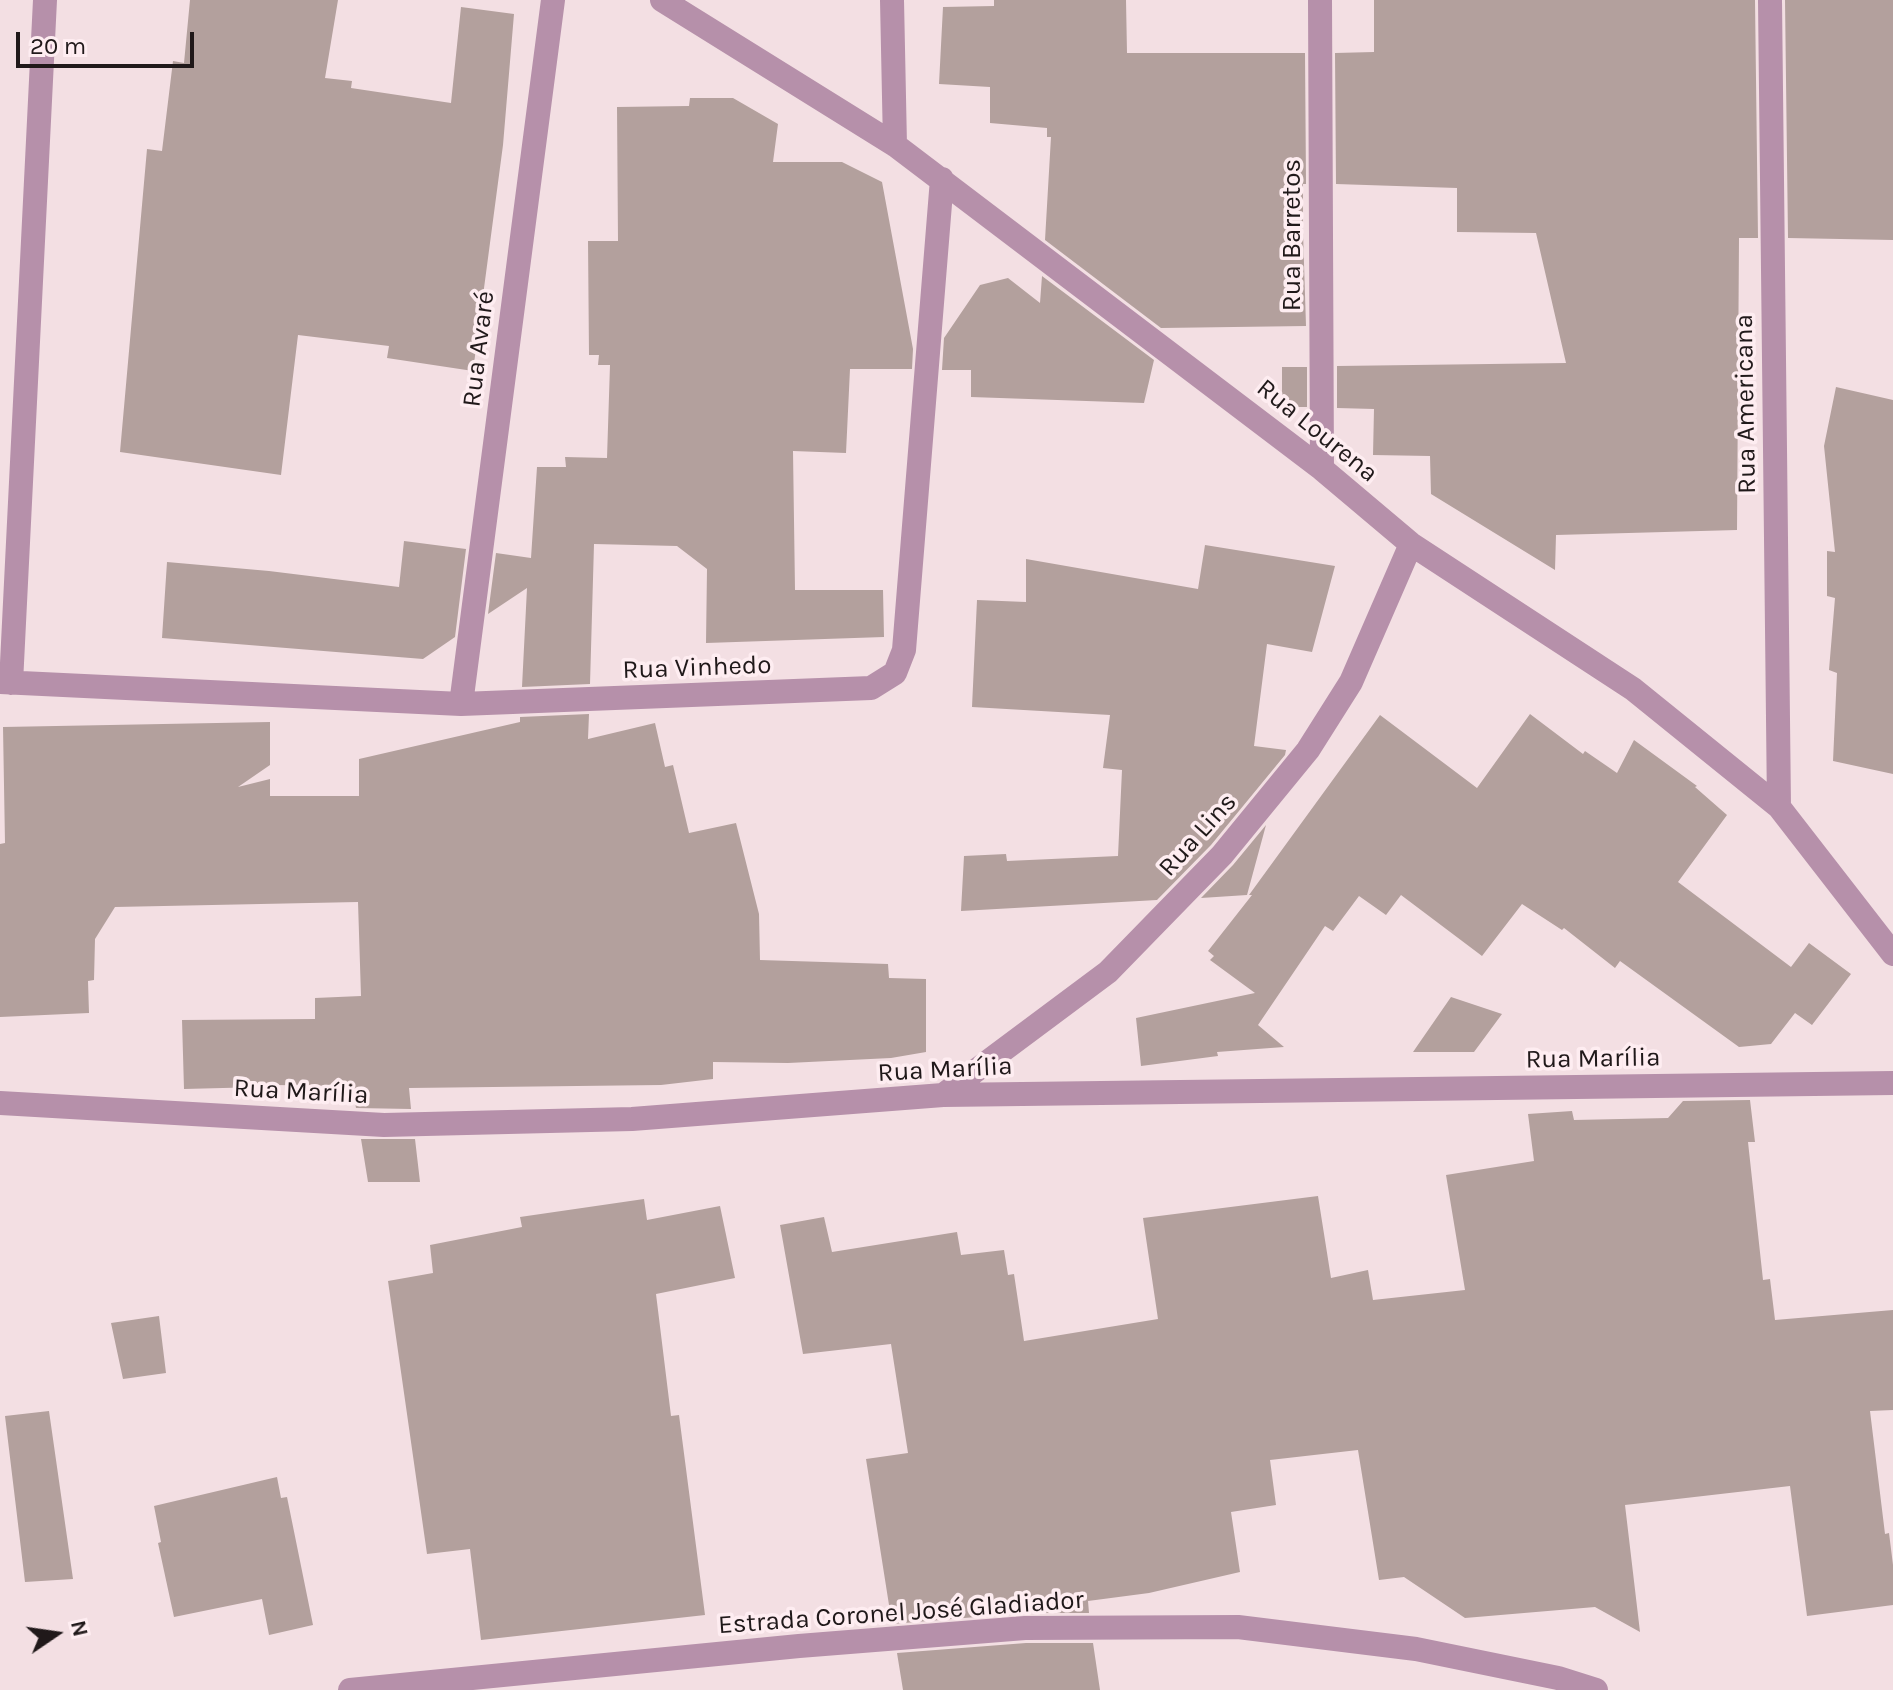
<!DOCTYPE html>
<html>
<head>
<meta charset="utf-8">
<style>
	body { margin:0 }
	#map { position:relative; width:1893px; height:1690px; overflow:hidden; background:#f3dfe3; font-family:Karla,sans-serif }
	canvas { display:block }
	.north { position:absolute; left:16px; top:1594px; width:80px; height:80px; -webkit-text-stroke:6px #feedf1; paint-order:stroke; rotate:77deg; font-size:22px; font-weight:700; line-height:32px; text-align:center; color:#20191a }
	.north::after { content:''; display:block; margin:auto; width:28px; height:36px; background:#20191a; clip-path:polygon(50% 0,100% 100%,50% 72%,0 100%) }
	.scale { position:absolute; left:16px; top:32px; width:178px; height:36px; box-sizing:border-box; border:4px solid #20191a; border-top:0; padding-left:10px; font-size:24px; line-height:28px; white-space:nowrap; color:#20191a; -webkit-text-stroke:6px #feedf1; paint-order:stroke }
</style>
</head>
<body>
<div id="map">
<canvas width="1893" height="1690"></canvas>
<div class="north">N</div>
<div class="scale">20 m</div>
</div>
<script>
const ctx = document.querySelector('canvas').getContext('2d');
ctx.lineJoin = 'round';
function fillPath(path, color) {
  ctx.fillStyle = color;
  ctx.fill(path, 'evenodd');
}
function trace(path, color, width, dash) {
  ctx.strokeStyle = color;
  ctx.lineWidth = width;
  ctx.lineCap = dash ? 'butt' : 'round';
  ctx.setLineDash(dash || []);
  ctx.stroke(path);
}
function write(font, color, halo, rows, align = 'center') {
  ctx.font = font + ' Karla,sans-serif';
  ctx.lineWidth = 7;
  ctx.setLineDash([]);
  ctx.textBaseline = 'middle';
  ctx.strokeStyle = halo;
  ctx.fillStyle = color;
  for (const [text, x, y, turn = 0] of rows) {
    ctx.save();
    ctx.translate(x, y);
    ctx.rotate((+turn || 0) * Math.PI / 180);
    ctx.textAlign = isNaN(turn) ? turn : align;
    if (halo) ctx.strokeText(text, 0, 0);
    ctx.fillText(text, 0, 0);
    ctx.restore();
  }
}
fillPath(new Path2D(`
	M 190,0 L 338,0 L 325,78 L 352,81 L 351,88 L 451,103 L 461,7 L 514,14 L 503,145 L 473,371 L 387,358 L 389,346 L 298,335 L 281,475 L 120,452 L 147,149 L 162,151 L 173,61 L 184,63 Z
	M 994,0 L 1126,0 L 1127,53 L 1305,53 L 1306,184 L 1303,184 L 1303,232 L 1306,326 L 1161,328 L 1045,240 L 1051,137 L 1047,137 L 1047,128 L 990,123 L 990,87 L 939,84 L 943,7 L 994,6 Z
	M 1374,0 L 1755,0 L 1758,238 L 1739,238 L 1737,530 L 1556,535 L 1555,570 L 1431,494 L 1430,456 L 1373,455 L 1374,409 L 1337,408 L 1337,366 L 1566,363 L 1536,233 L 1457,232 L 1457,188 L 1336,184 L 1335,53 L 1374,52 Z
	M 1785,0 L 1893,0 L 1893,240 L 1788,238 Z
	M 690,98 L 733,98 L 778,124 L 773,162 L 842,162 L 882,182 L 913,349 L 912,369 L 850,369 L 846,453 L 793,451 L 795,590 L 883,590 L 884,637 L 706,643 L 707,569 L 677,546 L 594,544 L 590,684 L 522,687 L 527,588 L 488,614 L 496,553 L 531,558 L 537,467 L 566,467 L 565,457 L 607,458 L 610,365 L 598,365 L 599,355 L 589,355 L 588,241 L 618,241 L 617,107 L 689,106 Z
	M 1042,276 L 1154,360 L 1144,403 L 971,397 L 971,370 L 942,370 L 944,338 L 980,285 L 1008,278 L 1040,303 Z
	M 1282,367 L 1307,367 L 1307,407 L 1282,407 Z
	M 1836,387 L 1893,400 L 1893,774 L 1833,761 L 1837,673 L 1829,670 L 1835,598 L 1827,596 L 1827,551 L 1835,552 L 1824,446 Z
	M 404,541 L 466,549 L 455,637 L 423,659 L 162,638 L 167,562 L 269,571 L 399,587 Z
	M 1205,545 L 1335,566 L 1312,652 L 1267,644 L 1254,746 L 1286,750 L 1285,755 L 1211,845 L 1157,900 L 961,911 L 964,856 L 1006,854 L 1007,861 L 1118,856 L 1122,770 L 1103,768 L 1110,715 L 972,707 L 977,600 L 1026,602 L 1026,559 L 1198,589 Z
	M 589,714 L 588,739 L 655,723 L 665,767 L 673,765 L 689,833 L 736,823 L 759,914 L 760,960 L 888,964 L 889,978 L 926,979 L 926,1052 L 891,1058 L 788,1063 L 713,1062 L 713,1079 L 661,1085 L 409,1088 L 411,1109 L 356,1108 L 352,1086 L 274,1085 L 262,1087 L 184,1089 L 182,1020 L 315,1019 L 315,998 L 361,996 L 358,902 L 115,907 L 95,939 L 94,980 L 88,981 L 89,1013 L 0,1017 L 0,844 L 5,843 L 3,727 L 270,722 L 270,765 L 238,787 L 270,779 L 270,796 L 359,796 L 359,759 L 520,722 L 520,717 Z
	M 1530,714 L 1583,754 L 1585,751 L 1617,773 L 1634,740 L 1697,786 L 1695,787 L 1727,815 L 1678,882 L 1791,967 L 1809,943 L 1851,974 L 1812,1025 L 1795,1013 L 1771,1044 L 1739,1047 L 1620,961 L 1615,968 L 1564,928 L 1562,930 L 1522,904 L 1482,956 L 1401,895 L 1386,915 L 1359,896 L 1333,931 L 1325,926 L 1258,1025 L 1284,1047 L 1217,1052 L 1218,1056 L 1141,1066 L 1136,1018 L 1255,993 L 1210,960 L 1214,956 L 1208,951 L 1252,895 L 1249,895 L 1380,715 L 1477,788 Z
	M 1266,825 L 1247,895 L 1201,898 L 1233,865 Z
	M 1451,997 L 1502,1014 L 1474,1052 L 1413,1052 Z
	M 1750,1100 L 1755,1142 L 1748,1142 L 1763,1280 L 1770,1279 L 1775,1320 L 1893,1310 L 1893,1410 L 1870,1411 L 1885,1534 L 1889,1533 L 1893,1565 L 1893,1605 L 1807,1616 L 1790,1486 L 1625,1505 L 1640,1632 L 1595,1607 L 1465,1618 L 1404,1577 L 1379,1580 L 1358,1450 L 1270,1460 L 1276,1505 L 1231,1512 L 1240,1572 L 1149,1593 L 1088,1601 L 1089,1613 L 1024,1613 L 892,1624 L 866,1459 L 908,1453 L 891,1344 L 803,1354 L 780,1225 L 824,1217 L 832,1252 L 957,1232 L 961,1255 L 1004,1250 L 1008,1275 L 1014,1274 L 1024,1341 L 1158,1319 L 1143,1218 L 1318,1196 L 1331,1278 L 1368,1270 L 1373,1300 L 1465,1290 L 1446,1175 L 1534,1161 L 1528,1114 L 1572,1111 L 1574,1120 L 1668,1118 L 1683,1101 Z
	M 361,1139 L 415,1139 L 420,1182 L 368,1182 Z
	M 644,1199 L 647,1220 L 720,1206 L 735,1278 L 656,1294 L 671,1416 L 679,1415 L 705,1615 L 481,1640 L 470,1549 L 427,1554 L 388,1281 L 433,1273 L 430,1245 L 522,1227 L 520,1217 Z
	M 159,1316 L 166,1373 L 123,1379 L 111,1323 Z
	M 49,1411 L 73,1579 L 25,1582 L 5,1416 Z
	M 277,1477 L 281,1498 L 287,1497 L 313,1625 L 269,1635 L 262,1599 L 174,1617 L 158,1543 L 161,1542 L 154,1506 Z
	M 1026,1643 L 1093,1643 L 1100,1690 L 903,1690 L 897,1653 Z`), '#b3a09d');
trace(new Path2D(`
	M 662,0 L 895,145 L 1322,469 L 1411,544 L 1633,689 L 1779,807 L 1893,954
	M 892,0 L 895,145
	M 1320,0 L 1322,469
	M 1770,0 L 1779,807
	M 0,682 L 461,704 L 871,688 L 895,673 L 904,650 L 942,179
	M 11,683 L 45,0
	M 461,704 L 553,0
	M 943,1095 L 1108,972 L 1222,855 L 1308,750 L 1351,682 L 1411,544
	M 0,1103 L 384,1125 L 632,1119 L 943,1095 L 1893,1083
	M 350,1690 L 799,1646 L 1025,1628 L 1238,1627 L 1416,1649 L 1558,1678 L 1596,1690`), '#b690aa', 24);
write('26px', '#20191a', '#feedf1', [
	["Rua Barretos",1293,235,-90],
	["Rua Avaré",479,349,-83],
	["Rua Americana",1746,404,-91],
	["Rua Lourena",1317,431,39],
	["Rua Vinhedo",697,668,-2],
	["Rua Lins",1198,835,-48],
	["Rua Marília",1593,1059,-1],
	["Rua Marília",945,1070,-3],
	["Rua Marília",301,1092,3],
	["Estrada Coronel José Gladiador",901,1613,-4]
]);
</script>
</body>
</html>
